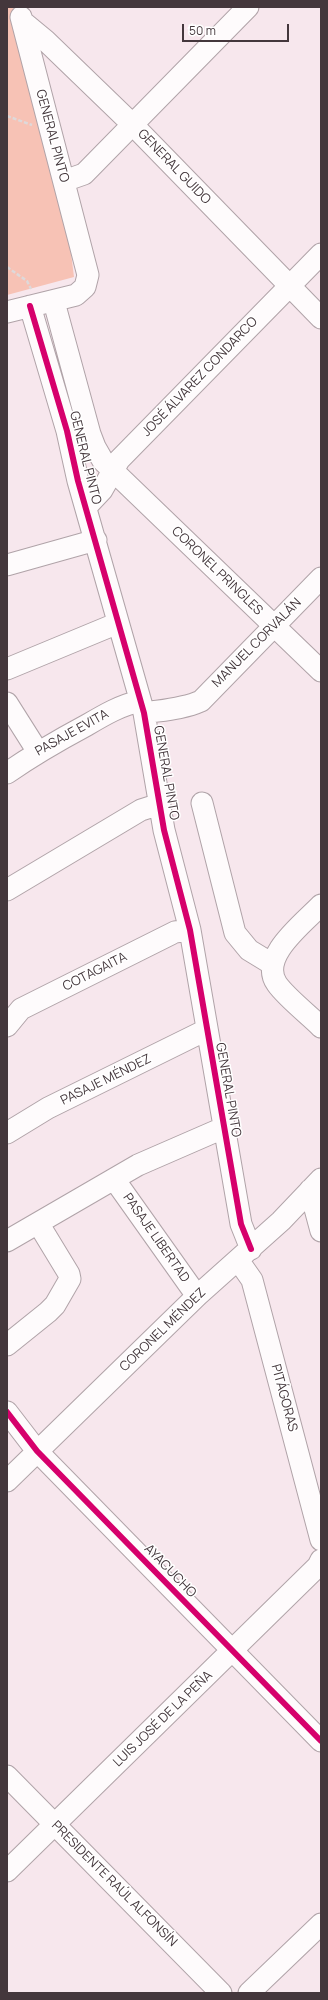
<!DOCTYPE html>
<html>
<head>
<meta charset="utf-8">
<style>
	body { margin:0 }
	#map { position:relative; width:328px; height:2000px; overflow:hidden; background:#f7e7ed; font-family:Manrope,sans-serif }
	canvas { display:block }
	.frame { position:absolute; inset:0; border:8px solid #44373c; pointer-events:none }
	.scale { position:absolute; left:182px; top:24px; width:107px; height:18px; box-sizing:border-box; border:2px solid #44373c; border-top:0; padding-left:5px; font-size:12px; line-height:14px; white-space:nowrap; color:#44373c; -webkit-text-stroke:3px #fff; paint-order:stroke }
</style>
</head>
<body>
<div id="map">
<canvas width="328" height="2000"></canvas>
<div class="frame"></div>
<div class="scale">50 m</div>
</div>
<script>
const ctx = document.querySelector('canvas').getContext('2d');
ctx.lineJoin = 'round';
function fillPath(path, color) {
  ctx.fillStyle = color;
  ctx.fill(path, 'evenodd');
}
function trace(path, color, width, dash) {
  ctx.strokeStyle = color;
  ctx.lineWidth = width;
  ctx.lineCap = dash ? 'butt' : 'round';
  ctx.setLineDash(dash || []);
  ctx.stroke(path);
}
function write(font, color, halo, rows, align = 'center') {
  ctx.font = font + ' Manrope,sans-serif';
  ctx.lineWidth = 3;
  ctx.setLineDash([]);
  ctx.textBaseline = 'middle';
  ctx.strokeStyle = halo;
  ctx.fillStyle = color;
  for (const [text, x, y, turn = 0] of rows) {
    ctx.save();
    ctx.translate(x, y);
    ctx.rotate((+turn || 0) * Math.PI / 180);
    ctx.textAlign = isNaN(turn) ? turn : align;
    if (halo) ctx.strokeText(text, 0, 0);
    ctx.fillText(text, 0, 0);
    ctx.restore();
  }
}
fillPath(new Path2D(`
	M 7,7 L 13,7 L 71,253 L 74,277 L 7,295 Z`), '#f7c2b5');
const minor = new Path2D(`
	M 22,21 L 45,40 L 132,124 L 321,318
	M 64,181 L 84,174 L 248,7
	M 54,302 L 90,434 L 95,447 L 103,461 L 321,671
	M 30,306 L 67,431 L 78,481 L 144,713 L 164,830 L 190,930 L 241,1224 L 251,1249
	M 7,312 L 76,295 L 85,287 L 88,275 L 21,17
	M 86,507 L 102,490 L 119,460 L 321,254
	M 7,565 L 96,540
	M 7,669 L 118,623
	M 7,703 L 38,752
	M 144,713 C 163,710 183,709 201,701 L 321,578
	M 7,773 C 33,755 59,740 87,725 C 104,715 121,705 140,701
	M 202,803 L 235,933 L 249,950 L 272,964
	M 7,890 L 141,810 L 160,804
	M 321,905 C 304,923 258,957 277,984 C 286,997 309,1015 321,1027
	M 7,1026 L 21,1009 L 175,932 L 190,930
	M 7,1133 L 48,1108 L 206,1030
	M 114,1179 L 197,1296
	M 310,1190 L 321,1231
	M 7,1241 L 138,1165 L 223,1128
	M 238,1260 L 252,1280 L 321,1540
	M 7,1345 L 48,1312 L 55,1305 L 70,1279 L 69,1274 L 38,1223
	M 7,1412 L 37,1451 L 321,1741
	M 7,1481 L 197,1296 L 281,1221 L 321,1179
	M 7,1776 L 221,1993
	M 7,1871 L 318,1566 L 321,1560
	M 249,1993 L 321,1924`);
trace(minor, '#b0a3a8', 23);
trace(new Path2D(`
	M 7,116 L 32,125
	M 7,267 L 27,281 L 31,289`), '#ded9da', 2.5, [4, 2]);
trace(minor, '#fefbfc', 21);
trace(new Path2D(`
	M 30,306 L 67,431 L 78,481 L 144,713 L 164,830 L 190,930 L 241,1224 L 251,1249
	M 7,1412 L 37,1451 L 321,1741`), '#d6006c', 6);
write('13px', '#44373c', '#fff', [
	["GENERAL PINTO",52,136,75],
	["GENERAL GUIDO",174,167,46],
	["JOSÉ ÁLVAREZ CONDARCO",200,377,-46],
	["GENERAL PINTO",85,458,76],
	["CORONEL PRINGLES",217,571,44],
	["MANUEL CORVALÁN",257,643,-45],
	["PASAJE EVITA",72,733,-29],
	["GENERAL PINTO",166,773,80],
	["COTAGAITA",95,972,-27],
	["PASAJE MÉNDEZ",106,1080,-26],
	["GENERAL PINTO",228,1090,80],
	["PASAJE LIBERTAD",156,1238,55],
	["CORONEL MÉNDEZ",163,1330,-44],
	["PITÁGORAS",284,1398,75],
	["AYACUCHO",170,1571,46],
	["LUIS JOSÉ DE LA PEÑA",163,1719,-44],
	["PRESIDENTE RAÚL ALFONSÍN",114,1884,45]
]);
</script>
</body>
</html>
